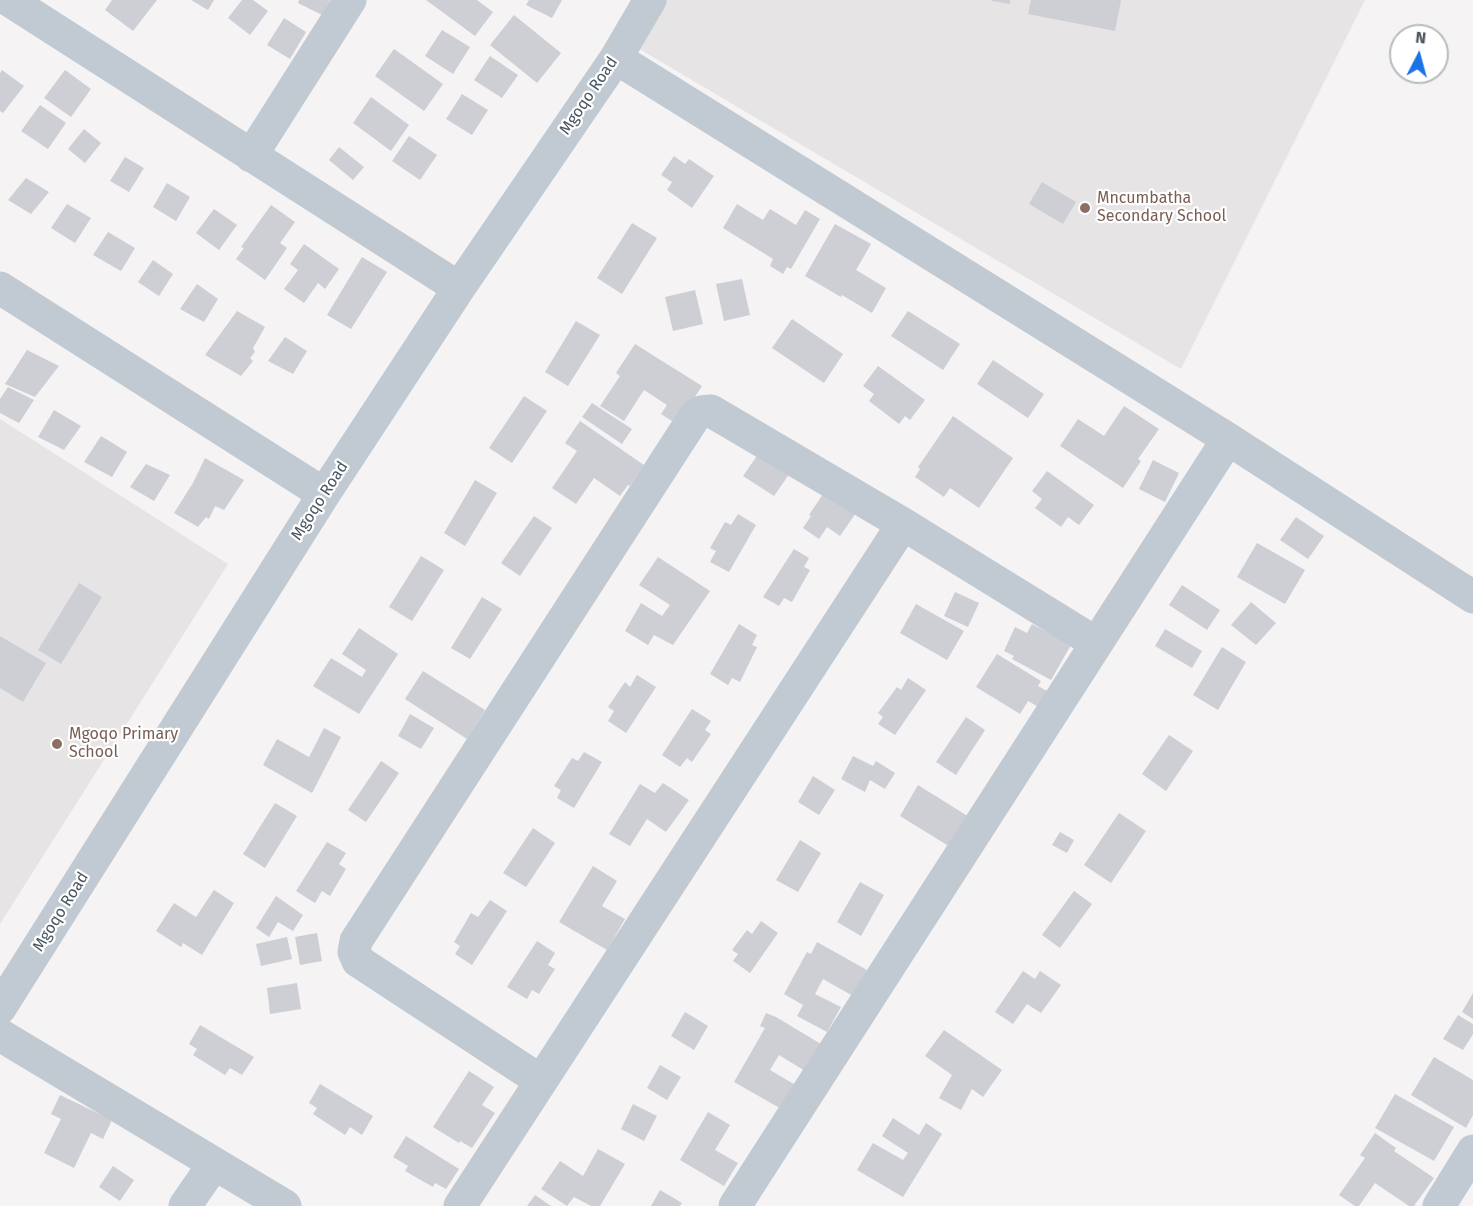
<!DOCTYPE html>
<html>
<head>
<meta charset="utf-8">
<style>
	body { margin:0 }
	#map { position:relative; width:1473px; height:1206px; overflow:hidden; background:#f5f3f3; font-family:"Fira Sans",sans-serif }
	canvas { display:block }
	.north { position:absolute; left:1389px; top:24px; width:60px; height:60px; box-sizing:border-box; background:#fff; border:2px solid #b7bbc0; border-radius:50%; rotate:6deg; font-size:16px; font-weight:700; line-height:24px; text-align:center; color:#4a5661 }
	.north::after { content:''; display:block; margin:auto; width:21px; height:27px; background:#1a73e8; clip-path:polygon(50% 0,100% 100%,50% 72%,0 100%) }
</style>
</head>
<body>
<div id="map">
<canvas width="1473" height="1206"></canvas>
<div class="north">N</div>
</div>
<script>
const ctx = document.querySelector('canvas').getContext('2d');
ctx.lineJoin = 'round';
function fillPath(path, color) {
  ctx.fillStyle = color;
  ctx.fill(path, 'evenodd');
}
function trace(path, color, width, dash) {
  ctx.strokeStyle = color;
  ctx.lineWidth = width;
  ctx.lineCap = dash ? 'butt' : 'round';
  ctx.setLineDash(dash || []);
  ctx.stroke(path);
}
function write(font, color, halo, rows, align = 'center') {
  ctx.font = font + ' "Fira Sans",sans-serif';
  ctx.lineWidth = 4.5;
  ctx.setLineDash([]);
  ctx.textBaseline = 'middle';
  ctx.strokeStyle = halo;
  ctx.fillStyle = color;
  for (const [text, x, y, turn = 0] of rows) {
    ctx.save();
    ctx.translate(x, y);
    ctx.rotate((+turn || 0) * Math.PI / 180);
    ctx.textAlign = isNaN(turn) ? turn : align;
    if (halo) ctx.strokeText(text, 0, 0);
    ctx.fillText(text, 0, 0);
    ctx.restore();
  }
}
fillPath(new Path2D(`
	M 664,0 L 1365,0 L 1181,369 L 636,47 Z
	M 0,419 L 228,564 L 0,924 Z`), '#e6e4e5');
fillPath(new Path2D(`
	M 112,0 L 157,0 L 133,31 L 105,10 Z
	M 191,0 L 214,0 L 208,10 Z
	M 242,0 L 253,0 L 268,11 L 250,35 L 228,18 Z
	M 299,0 L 330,0 L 322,15 L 298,3 Z
	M 426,0 L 477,0 L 493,12 L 475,36 Z
	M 529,0 L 562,0 L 552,18 L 526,5 Z
	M 992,0 L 1010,0 L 1010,4 L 992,1 Z
	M 1031,0 L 1121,0 L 1115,31 L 1028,14 Z
	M 514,15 L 561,53 L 537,83 L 490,45 Z
	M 284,18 L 306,32 L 290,59 L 267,45 Z
	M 442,30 L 470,47 L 453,74 L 425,56 Z
	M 394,49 L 443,84 L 424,111 L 375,76 Z
	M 490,56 L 518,75 L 502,98 L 474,80 Z
	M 2,70 L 24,86 L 3,113 L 0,111 L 0,73 Z
	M 65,70 L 91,89 L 71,117 L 44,98 Z
	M 462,94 L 488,110 L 472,135 L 446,119 Z
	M 371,97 L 409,125 L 391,151 L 353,123 Z
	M 40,105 L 66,123 L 48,149 L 21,131 Z
	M 84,129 L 101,143 L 85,163 L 68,149 Z
	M 409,136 L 437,155 L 420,180 L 392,161 Z
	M 339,147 L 364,167 L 353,180 L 329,160 Z
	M 674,156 L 685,164 L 689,159 L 714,176 L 692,208 L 667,190 L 672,182 L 661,175 Z
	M 125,157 L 144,168 L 129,192 L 110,181 Z
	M 26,178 L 49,192 L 31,214 L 8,200 Z
	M 1042,182 L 1076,202 L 1063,224 L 1029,204 Z
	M 167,183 L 190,197 L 176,221 L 153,207 Z
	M 67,204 L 91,218 L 75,243 L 51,228 Z
	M 737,204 L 763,220 L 770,209 L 796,225 L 805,210 L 820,219 L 791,269 L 787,267 L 783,274 L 770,266 L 773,259 L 723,228 Z
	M 271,205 L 295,222 L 280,243 L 287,248 L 265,280 L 236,259 L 244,248 L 241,247 Z
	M 214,209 L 237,225 L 219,250 L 196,233 Z
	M 632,223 L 657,238 L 622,294 L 597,278 Z
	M 835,224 L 871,244 L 856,270 L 886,288 L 872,313 L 842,295 L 841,297 L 805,276 Z
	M 108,232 L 135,248 L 121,271 L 93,255 Z
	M 304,244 L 339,269 L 325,289 L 318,283 L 304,303 L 284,289 L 298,270 L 290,264 Z
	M 362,257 L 387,272 L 351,329 L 327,315 Z
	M 153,260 L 173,274 L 159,296 L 138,282 Z
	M 742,279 L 750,315 L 724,321 L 716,284 Z
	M 197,284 L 218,299 L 204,322 L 180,309 Z
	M 695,290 L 703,324 L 673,331 L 665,297 Z
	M 237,311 L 265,327 L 253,348 L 255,352 L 250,358 L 253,361 L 241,376 L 205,355 Z
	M 908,311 L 960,344 L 943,370 L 891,336 Z
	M 792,319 L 843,354 L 824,383 L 772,348 Z
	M 576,321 L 600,335 L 568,386 L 545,372 Z
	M 285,337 L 307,351 L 293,374 L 268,361 Z
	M 635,344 L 702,386 L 683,415 L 675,423 L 661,414 L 667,405 L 644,390 L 624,421 L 600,406 L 620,376 L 616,373 Z
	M 27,350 L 59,366 L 35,397 L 5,384 Z
	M 993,360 L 1044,394 L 1028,418 L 977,384 Z
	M 878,366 L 925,400 L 910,420 L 905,416 L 899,424 L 869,401 L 874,394 L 863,386 Z
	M 8,387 L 34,400 L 19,423 L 0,413 L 0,399 Z
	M 524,396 L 547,411 L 512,463 L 489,448 Z
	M 592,403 L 632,429 L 622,444 L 582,417 Z
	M 1124,406 L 1159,429 L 1138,459 L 1141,461 L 1123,488 L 1060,446 L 1078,419 L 1104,436 Z
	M 54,410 L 81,426 L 64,450 L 38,437 Z
	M 953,416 L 1013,458 L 979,508 L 950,488 L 944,497 L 915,477 L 920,469 L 918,467 Z
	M 580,421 L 644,465 L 630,486 L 628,485 L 620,496 L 594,478 L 576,504 L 552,488 L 577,451 L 565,443 Z
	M 101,436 L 127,452 L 112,477 L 84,462 Z
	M 761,450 L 792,470 L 774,496 L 743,476 Z
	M 205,458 L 244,480 L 224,510 L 215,506 L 209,519 L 206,517 L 198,527 L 174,513 L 193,483 Z
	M 1153,460 L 1179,473 L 1165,502 L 1139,489 Z
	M 146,464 L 170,475 L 154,501 L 130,487 Z
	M 1047,471 L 1094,505 L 1079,525 L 1068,517 L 1061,527 L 1035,508 L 1042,499 L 1032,491 Z
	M 475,480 L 497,493 L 465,546 L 444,533 Z
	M 827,488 L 858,510 L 840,536 L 827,527 L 819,539 L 803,528 L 811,516 L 809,515 Z
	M 738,514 L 756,525 L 729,572 L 710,562 L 716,551 L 710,548 L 725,522 L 731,525 Z
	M 534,516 L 552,528 L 520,576 L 501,563 Z
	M 1296,517 L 1324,536 L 1308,559 L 1280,540 Z
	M 1257,543 L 1305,570 L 1285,604 L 1237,577 Z
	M 794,549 L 809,558 L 804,567 L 810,570 L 792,602 L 784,598 L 779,606 L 763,597 Z
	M 421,556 L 444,570 L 412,621 L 389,607 Z
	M 658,557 L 710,591 L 673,645 L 654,635 L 648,645 L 625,631 L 641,603 L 662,616 L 670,605 L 639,585 Z
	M 79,583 L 102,597 L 61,664 L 38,650 Z
	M 1182,585 L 1220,610 L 1207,630 L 1169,605 Z
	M 955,592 L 979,603 L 968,627 L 944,616 Z
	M 482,597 L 502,609 L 470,659 L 451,648 Z
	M 1251,602 L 1276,623 L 1256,645 L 1231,625 Z
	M 916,604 L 964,631 L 947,660 L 900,633 Z
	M 739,624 L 757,635 L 752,645 L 757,647 L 740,682 L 732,678 L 728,685 L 710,674 Z
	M 1032,624 L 1071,645 L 1051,680 L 1012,659 L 1014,656 L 1004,651 L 1015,627 L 1027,633 Z
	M 359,628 L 398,654 L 359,714 L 313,686 L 331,658 L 362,677 L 366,670 L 342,654 Z
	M 1165,629 L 1202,651 L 1192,668 L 1155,646 Z
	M 0,636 L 46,663 L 23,702 L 0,688 Z
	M 1222,647 L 1246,662 L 1218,710 L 1193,695 Z
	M 997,654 L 1041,681 L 1038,686 L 1053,694 L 1044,710 L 1028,701 L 1020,714 L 976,687 Z
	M 423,671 L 485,710 L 467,739 L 405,699 Z
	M 637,675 L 656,687 L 626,733 L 608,721 L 614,711 L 608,707 L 625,682 L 630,687 Z
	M 908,678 L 926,690 L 895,735 L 878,724 L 883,717 L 878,713 L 897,687 L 901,690 Z
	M 692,709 L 711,721 L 705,730 L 711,734 L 692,762 L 687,758 L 680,767 L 662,755 Z
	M 410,714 L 434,728 L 421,749 L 398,736 Z
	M 966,717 L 985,730 L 956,775 L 936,762 Z
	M 324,728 L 341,737 L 312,793 L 263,765 L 277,739 L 309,757 Z
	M 1169,735 L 1193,751 L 1166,791 L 1142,774 Z
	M 584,752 L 602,762 L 574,808 L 557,798 L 561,790 L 554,786 L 572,758 L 578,761 Z
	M 853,756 L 873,766 L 876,761 L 895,773 L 885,789 L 870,780 L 865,792 L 841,779 Z
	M 381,761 L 399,773 L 366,822 L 348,810 Z
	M 813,776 L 835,790 L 819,815 L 798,802 Z
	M 663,783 L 689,800 L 666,832 L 647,819 L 630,846 L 609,834 L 640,784 L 655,793 Z
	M 918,785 L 974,820 L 955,850 L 900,816 Z
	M 275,803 L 297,816 L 265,868 L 243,854 Z
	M 1119,813 L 1146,831 L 1111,883 L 1084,865 Z
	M 533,828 L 555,843 L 526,887 L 503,873 Z
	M 1060,832 L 1074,840 L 1067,853 L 1052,845 Z
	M 800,840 L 821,853 L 798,892 L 776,880 Z
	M 327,842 L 346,853 L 339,864 L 346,869 L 330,896 L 322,891 L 315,903 L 296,891 Z
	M 593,866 L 617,881 L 602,906 L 625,919 L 607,950 L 559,922 Z
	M 860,882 L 884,895 L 861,936 L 837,922 Z
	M 214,890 L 234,903 L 202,955 L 183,943 L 181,947 L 156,931 L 174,903 L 196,917 Z
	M 1074,891 L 1092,904 L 1060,948 L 1042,935 Z
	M 276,896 L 303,915 L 293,931 L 278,922 L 269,937 L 256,928 Z
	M 490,900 L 507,911 L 472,965 L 455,954 L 460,946 L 454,942 L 471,913 L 478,917 Z
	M 761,921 L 778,933 L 750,973 L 733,961 L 738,954 L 732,950 L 747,930 L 752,934 Z
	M 317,933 L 322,961 L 300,965 L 295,937 Z
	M 287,937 L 292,959 L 261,966 L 256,944 Z
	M 537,941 L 555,953 L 548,965 L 555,969 L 539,994 L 532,990 L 527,999 L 507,987 Z
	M 817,942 L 867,970 L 853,996 L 823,979 L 815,994 L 841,1007 L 827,1032 L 797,1016 L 803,1005 L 784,994 L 807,952 L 811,954 Z
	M 1023,971 L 1035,979 L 1040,971 L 1061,985 L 1041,1013 L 1027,1004 L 1013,1024 L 995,1012 Z
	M 297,983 L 301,1009 L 270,1014 L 267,988 Z
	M 1473,993 L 1473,1019 L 1462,1012 Z
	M 685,1012 L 708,1026 L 694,1050 L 671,1036 Z
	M 766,1013 L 776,1017 L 821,1044 L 805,1071 L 779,1055 L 770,1070 L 799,1087 L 785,1111 L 734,1082 L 765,1028 L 760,1026 Z
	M 1458,1015 L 1473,1024 L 1473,1034 L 1463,1050 L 1443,1039 Z
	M 200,1025 L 254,1057 L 242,1075 L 230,1068 L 225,1075 L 193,1055 L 197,1049 L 189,1044 Z
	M 944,1030 L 1002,1070 L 983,1097 L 972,1089 L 961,1110 L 939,1098 L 952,1075 L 925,1056 Z
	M 1434,1057 L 1473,1080 L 1473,1115 L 1466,1128 L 1411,1095 Z
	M 660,1065 L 681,1077 L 667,1100 L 647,1088 Z
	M 469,1071 L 494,1087 L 482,1105 L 495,1113 L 472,1148 L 460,1141 L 459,1143 L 433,1127 Z
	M 320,1084 L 373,1116 L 362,1135 L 350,1127 L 345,1135 L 313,1114 L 317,1108 L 309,1103 Z
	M 1395,1094 L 1454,1127 L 1434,1161 L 1375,1128 Z
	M 60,1095 L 112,1120 L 103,1139 L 91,1133 L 74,1168 L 44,1153 L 61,1119 L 51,1114 Z
	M 633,1104 L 657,1116 L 644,1141 L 621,1129 Z
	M 708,1112 L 730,1125 L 715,1150 L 738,1163 L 724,1186 L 680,1160 Z
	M 893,1118 L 919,1135 L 926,1123 L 942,1134 L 903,1197 L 857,1170 L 873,1143 L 903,1160 L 908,1153 L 882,1136 Z
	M 1375,1133 L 1396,1148 L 1394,1151 L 1434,1178 L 1414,1206 L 1409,1206 L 1375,1183 L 1359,1206 L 1355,1206 L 1339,1195 L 1365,1158 L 1360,1155 Z
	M 406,1136 L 459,1169 L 446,1189 L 435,1183 L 433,1187 L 405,1171 L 408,1166 L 393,1157 Z
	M 598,1149 L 625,1164 L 600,1206 L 591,1206 L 574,1197 L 567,1206 L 541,1189 L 560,1161 L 583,1176 Z
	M 113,1166 L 134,1180 L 120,1201 L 99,1187 Z
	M 660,1190 L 682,1203 L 680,1206 L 651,1206 Z
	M 535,1195 L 551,1206 L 527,1206 Z`), '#cdcfd5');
trace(new Path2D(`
	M 9,0 L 459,288
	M 616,58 L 1228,439 L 1473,597
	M 251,156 L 350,0
	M 0,288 L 324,494
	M 0,1008 L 324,494 L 459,288 L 616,58 L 650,0
	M 0,1035 L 285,1206
	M 541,1081 L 358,961 L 354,952 L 356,941 L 695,416 L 701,412 L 711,411 L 903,524 L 1096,643
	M 185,1206 L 214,1164
	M 460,1206 L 903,524
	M 735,1206 L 1228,439
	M 1439,1206 L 1473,1151`), '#c1cad2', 33);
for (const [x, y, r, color] of [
	[1085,208,6,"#8d6e63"],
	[57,744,6,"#8d6e63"]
]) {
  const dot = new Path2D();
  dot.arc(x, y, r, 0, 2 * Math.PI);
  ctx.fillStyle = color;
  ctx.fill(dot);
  trace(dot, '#fff', 2);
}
write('16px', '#4a5661', '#fff', [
	["Mgoqo Road",589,96,-56],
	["Mgoqo Road",320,501,-57],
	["Mgoqo Road",61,912,-58]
]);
write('16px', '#785e54', '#fff', [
	["Mncumbatha",1097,199],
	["Secondary School",1097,217],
	["Mgoqo Primary",69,735],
	["School",69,753]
], 'left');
</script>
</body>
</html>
